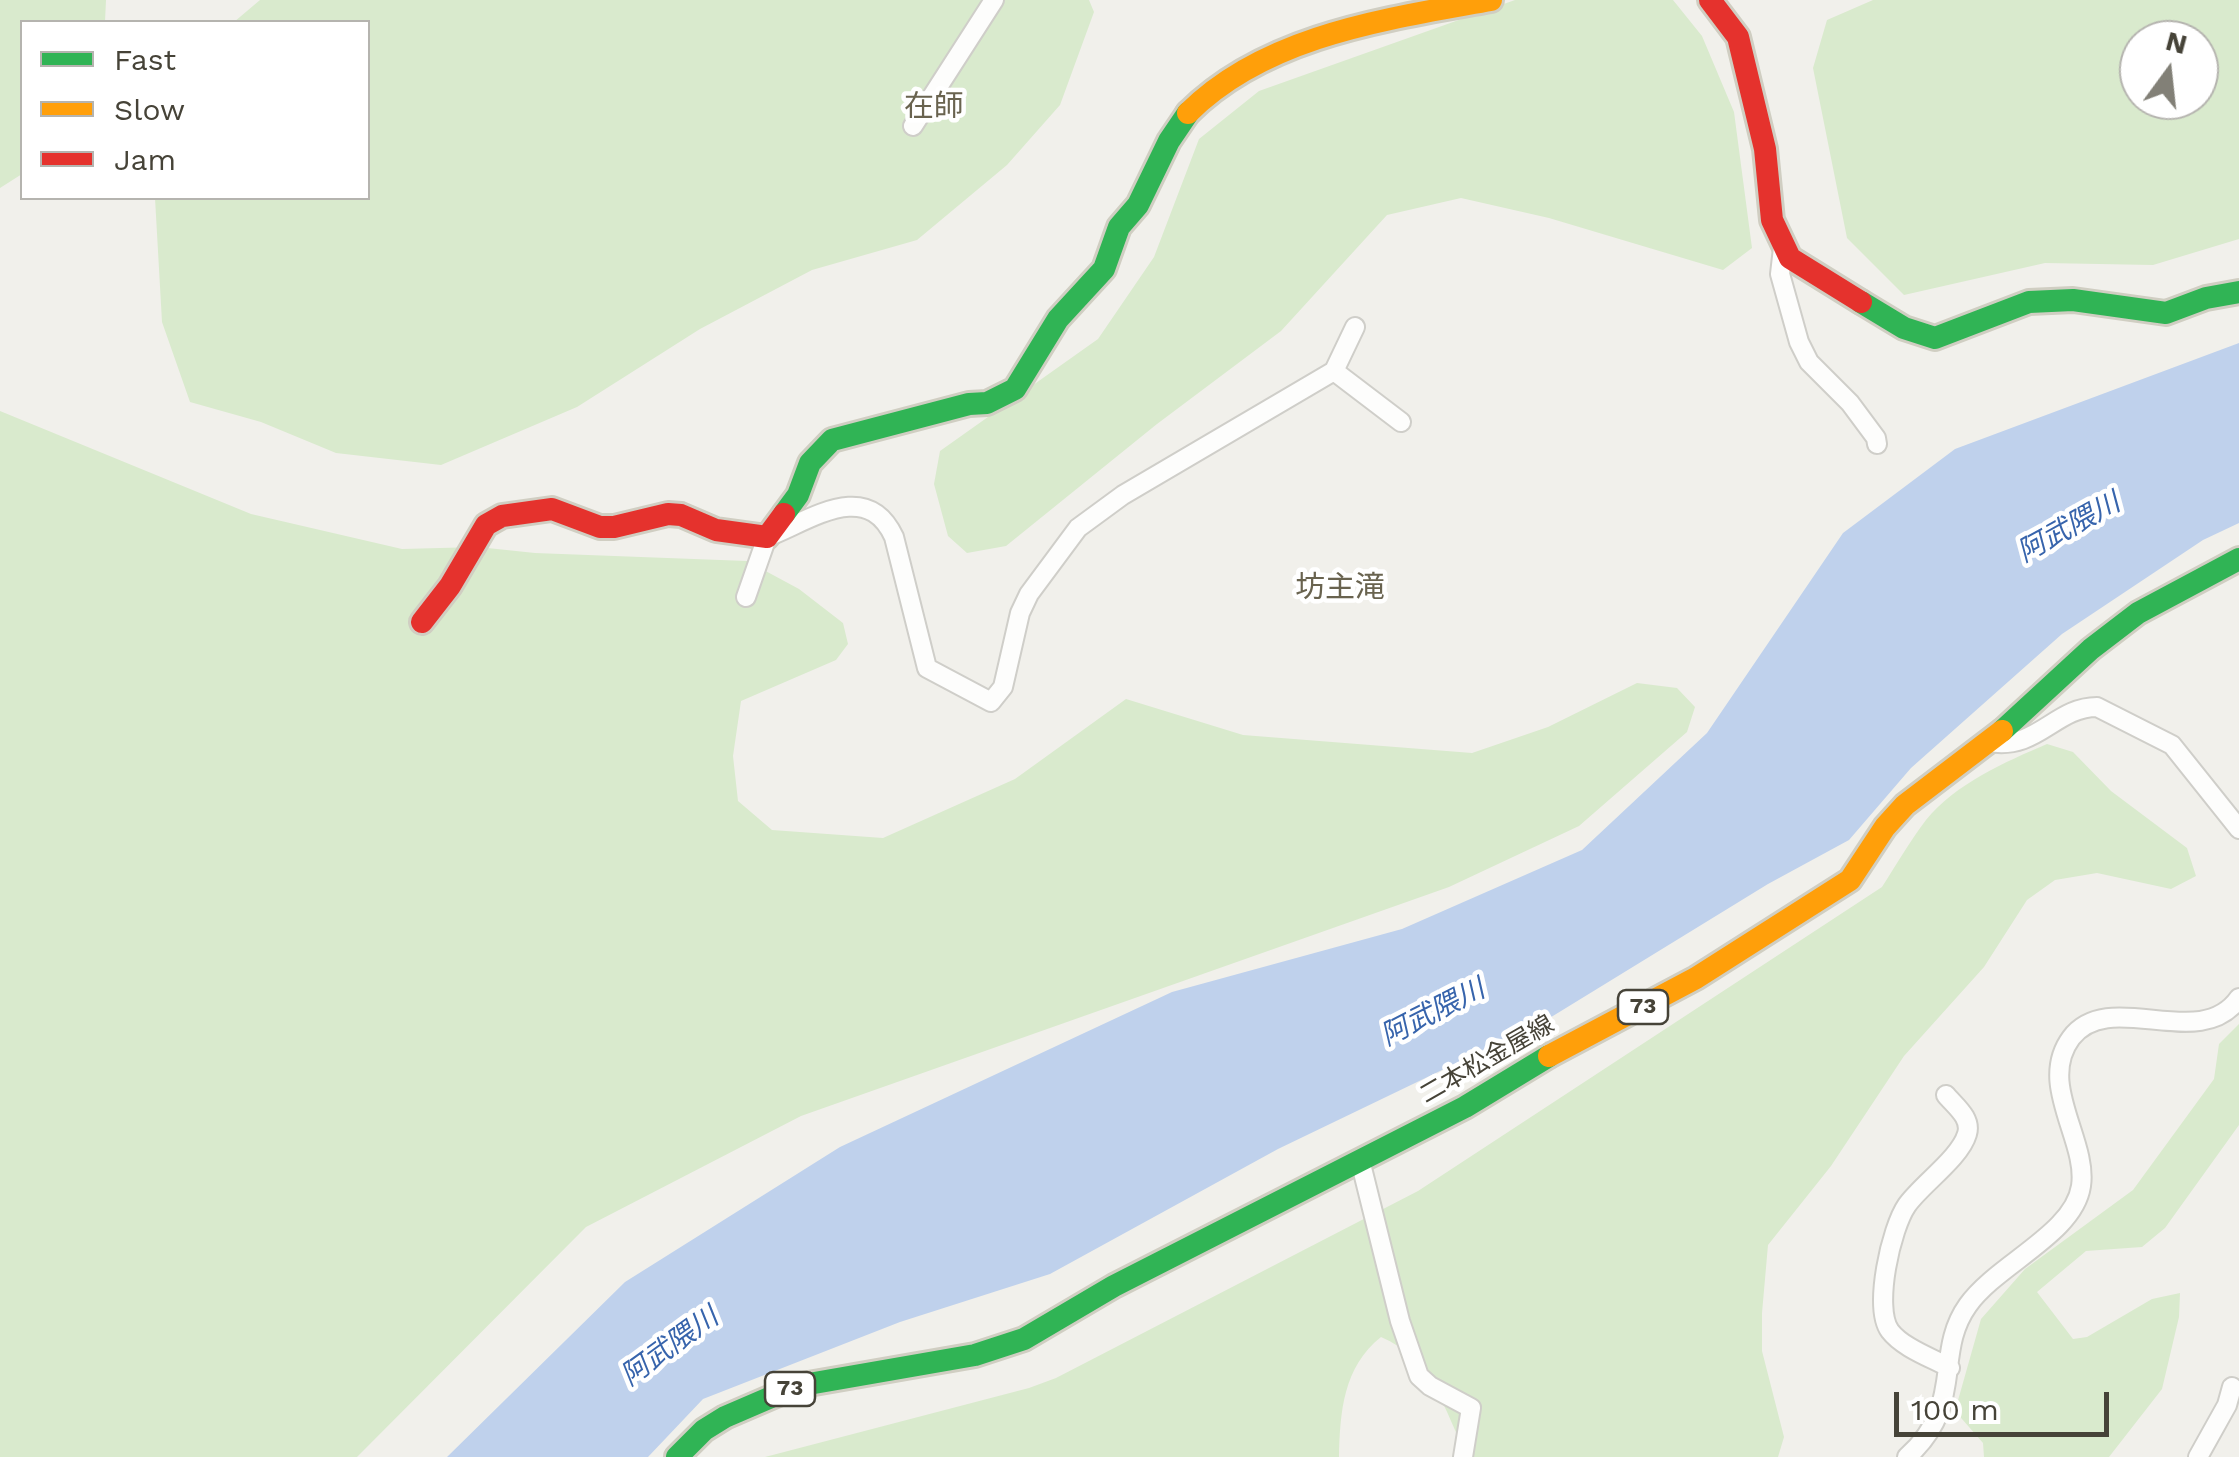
<!DOCTYPE html>
<html>
<head>
<meta charset="utf-8">
<style>
	body { margin:0 }
	#map { position:relative; width:2239px; height:1457px; overflow:hidden; background:#f1f0eb; font-family:"Work Sans",sans-serif }
	canvas { display:block }
	.legend { position:absolute; left:20px; top:20px; width:350px; height:180px; box-sizing:border-box; background:#fff; border:2px solid #b5b4af; margin:0; padding:12px 18px; list-style:none; font-size:30px; color:#464338 }
	.legend li { display:flex; align-items:center; gap:20px; height:50px }
	.legend b { width:50px; border:2px solid #b5b4af }
	.north { position:absolute; left:2119px; top:20px; width:100px; height:100px; box-sizing:border-box; background:#fff; border:2px solid #b5b4af; border-radius:50%; rotate:15deg; font-size:28px; font-weight:700; line-height:40px; text-align:center; color:#464338 }
	.north::after { content:''; display:block; margin:auto; width:35px; height:45px; background:#828077; clip-path:polygon(50% 0,100% 100%,50% 72%,0 100%) }
	.scale { position:absolute; left:1894px; top:1392px; width:215px; height:45px; box-sizing:border-box; border:5px solid #464338; border-top:0; padding-left:12px; font-size:30px; line-height:35px; white-space:nowrap; color:#464338; -webkit-text-stroke:8px #fff; paint-order:stroke }
</style>
</head>
<body>
<div id="map">
<canvas width="2239" height="1457"></canvas>
<ul class="legend">
<li><b style="height:12px;background:#30b455"></b>Fast</li>
<li><b style="height:12px;background:#ff9f0a"></b>Slow</li>
<li><b style="height:12px;background:#e5322d"></b>Jam</li>
</ul>
<div class="north">N</div>
<div class="scale">100 m</div>
</div>
<script>
const ctx = document.querySelector('canvas').getContext('2d');
ctx.lineJoin = 'round';
function fillPath(path, color) {
  ctx.fillStyle = color;
  ctx.fill(path, 'evenodd');
}
function trace(path, color, width, dash) {
  ctx.strokeStyle = color;
  ctx.lineWidth = width;
  ctx.lineCap = dash ? 'butt' : 'round';
  ctx.setLineDash(dash || []);
  ctx.stroke(path);
}
function write(font, color, halo, rows, align = 'center') {
  ctx.font = font + ' "Work Sans","Noto Sans JP",sans-serif';
  ctx.lineWidth = 9;
  ctx.setLineDash([]);
  ctx.textBaseline = 'middle';
  ctx.strokeStyle = halo;
  ctx.fillStyle = color;
  for (const [text, x, y, turn = 0] of rows) {
    ctx.save();
    ctx.translate(x, y);
    ctx.rotate((+turn || 0) * Math.PI / 180);
    ctx.textAlign = isNaN(turn) ? turn : align;
    if (halo) ctx.strokeText(text, 0, 0);
    ctx.fillText(text, 0, 0);
    ctx.restore();
  }
}
fillPath(new Path2D(`
	M 0,0 L 106,0 L 105,22 L 22,22 L 22,174 L 0,188 Z
	M 260,0 L 1089,0 L 1094,12 L 1060,105 L 1007,165 L 917,240 L 812,270 L 700,329 L 577,407 L 441,465 L 336,453 L 261,422 L 190,402 L 162,322 L 155,198 L 368,198 L 368,22 L 234,22 Z
	M 1515,0 L 1673,0 L 1702,36 L 1734,112 L 1752,248 L 1723,270 L 1549,218 L 1461,198 L 1387,215 L 1281,331 L 1157,424 L 1006,546 L 967,553 L 948,536 L 934,484 L 940,451 L 1098,339 L 1154,257 L 1199,139 L 1259,91 Z
	M 1873,0 L 2239,0 L 2239,239 L 2153,265 L 2045,263 L 1904,295 L 1847,238 L 1813,68 L 1827,20 ZM 2139,40 L 2199,40 L 2199,100 L 2139,100 Z
	M 0,411 L 251,514 L 402,549 L 478,547 L 535,553 L 747,561 L 799,589 L 843,623 L 848,644 L 836,660 L 741,701 L 733,756 L 738,801 L 772,830 L 883,838 L 1015,779 L 1126,699 L 1243,735 L 1472,753 L 1548,727 L 1637,683 L 1677,688 L 1695,707 L 1687,732 L 1579,826 L 1449,887 L 801,1116 L 586,1227 L 357,1457 L 0,1457 Z
	M 2047,744 L 2073,752 L 2111,791 L 2187,848 L 2196,876 L 2171,889 L 2097,873 L 2055,880 L 2027,900 L 1984,967 L 1904,1056 L 1831,1166 L 1768,1245 L 1762,1313 L 1762,1351 L 1784,1437 L 1778,1457 L 1467,1457 C 1445,1410 1431,1358 1381,1337 C 1343,1367 1340,1413 1339,1457 L 765,1457 L 1029,1388 L 1056,1378 L 1418,1191 L 1882,887 C 1896,865 1910,841 1926,820 C 1955,784 2005,762 2047,744 Z
	M 2239,1024 L 2239,1125 L 2165,1228 L 2142,1247 L 2086,1251 L 2037,1292 L 2073,1339 L 2087,1337 L 2152,1299 L 2180,1293 L 2179,1317 L 2162,1389 L 2109,1457 L 1984,1457 L 1983,1443 L 1955,1411 L 1981,1319 L 2025,1269 L 2133,1190 L 2214,1079 L 2219,1044 Z`), '#d9eacd');
fillPath(new Path2D(`
	M 2239,343 L 2239,523 L 2203,540 L 2062,634 L 1911,768 L 1849,840 L 1768,884 L 1548,1019 L 1278,1149 L 1050,1274 L 900,1322 L 703,1399 L 648,1457 L 447,1457 L 625,1282 L 840,1147 L 1172,992 L 1402,929 L 1582,850 L 1707,733 L 1843,533 L 1955,449 Z`), '#bfd1ec');
const street = new Path2D(`
	M 913,126 L 994,0
	M 1783,248 L 1780,274 L 1799,342 L 1809,362 L 1850,403 L 1876,438 L 1877,444
	M 1334,371 L 1401,422
	M 746,597 L 767,537 C 808,522 866,477 894,537 L 927,668 L 991,702 L 1003,687 L 1020,613 L 1029,594 L 1078,528 L 1123,495 L 1334,371 L 1355,327
	M 1989,742 C 2037,751 2055,707 2097,707 L 2172,745 L 2239,829
	M 1946,1095 C 1955,1106 1972,1118 1967,1134 C 1960,1158 1922,1184 1907,1205 C 1891,1228 1873,1308 1890,1331 C 1903,1348 1932,1358 1950,1368
	M 1360,1160 L 1400,1321 L 1419,1376 L 1430,1386 L 1471,1408 L 1463,1457
	M 1907,1457 C 1966,1404 1933,1354 1968,1305 C 1997,1264 2074,1234 2081,1186 C 2088,1140 2037,1084 2071,1038 C 2109,987 2200,1054 2239,998
	M 2198,1457 L 2227,1405 L 2232,1387`);
const fast = new Path2D(`
	M 1861,302 L 1904,328 L 1935,338 L 2029,302 L 2073,300 L 2166,313 L 2206,298 L 2239,292
	M 784,514 L 798,495 L 810,463 L 832,440 L 969,404 L 987,403 L 1015,389 L 1058,319 L 1104,269 L 1119,227 L 1138,205 L 1169,141 L 1188,113
	M 2002,731 L 2091,649 L 2138,613 L 2239,559
	M 677,1457 L 704,1430 L 725,1417 L 797,1386 L 975,1355 L 1024,1339 L 1114,1286 L 1465,1107 L 1549,1056`);
const slow = new Path2D(`
	M 1188,113 C 1266,35 1387,19 1491,0
	M 1549,1056 L 1696,978 L 1850,880 L 1885,827 L 1905,805 L 2002,731`);
const jam = new Path2D(`
	M 1710,0 L 1738,37 L 1765,149 L 1772,220 L 1790,258 L 1861,302
	M 422,622 L 450,586 L 486,525 L 502,516 L 552,509 L 600,527 L 614,527 L 668,514 L 681,515 L 716,530 L 767,537 L 784,514`);
trace(street, '#cfcec9', 22);
trace(fast, '#d0cec2', 28);
trace(slow, '#d0cec2', 28);
trace(jam, '#d0cec2', 28);
trace(street, '#fdfdfc', 18);
trace(fast, '#30b455', 22);
trace(slow, '#ff9f0a', 22);
trace(jam, '#e5322d', 22);
for (const [x, y, w] of [
	[1643,1007,50],
	[790,1389,50]
]) {
  const box = new Path2D();
  box.roundRect(x - w / 2, y - 17, w, 34, 8);
  ctx.fillStyle = '#fff';
  ctx.fill(box);
  trace(box, '#464338', 2.5);
}
write('bold 22px', '#464338', null, [
	["73",1643,1007],
	["73",790,1389]
]);
write('25px', '#464338', '#fff', [
	["二本松金屋線",1487,1060,-30]
]);
write('italic 28px', '#3764ac', '#fff', [
	["阿武隈川",2069,528,-29],
	["阿武隈川",1433,1013,-27],
	["阿武隈川",670,1347,-36]
]);
write('30px', '#69634f', '#fff', [
	["在師",934,107],
	["坊主滝",1340,588]
]);
</script>
</body>
</html>
